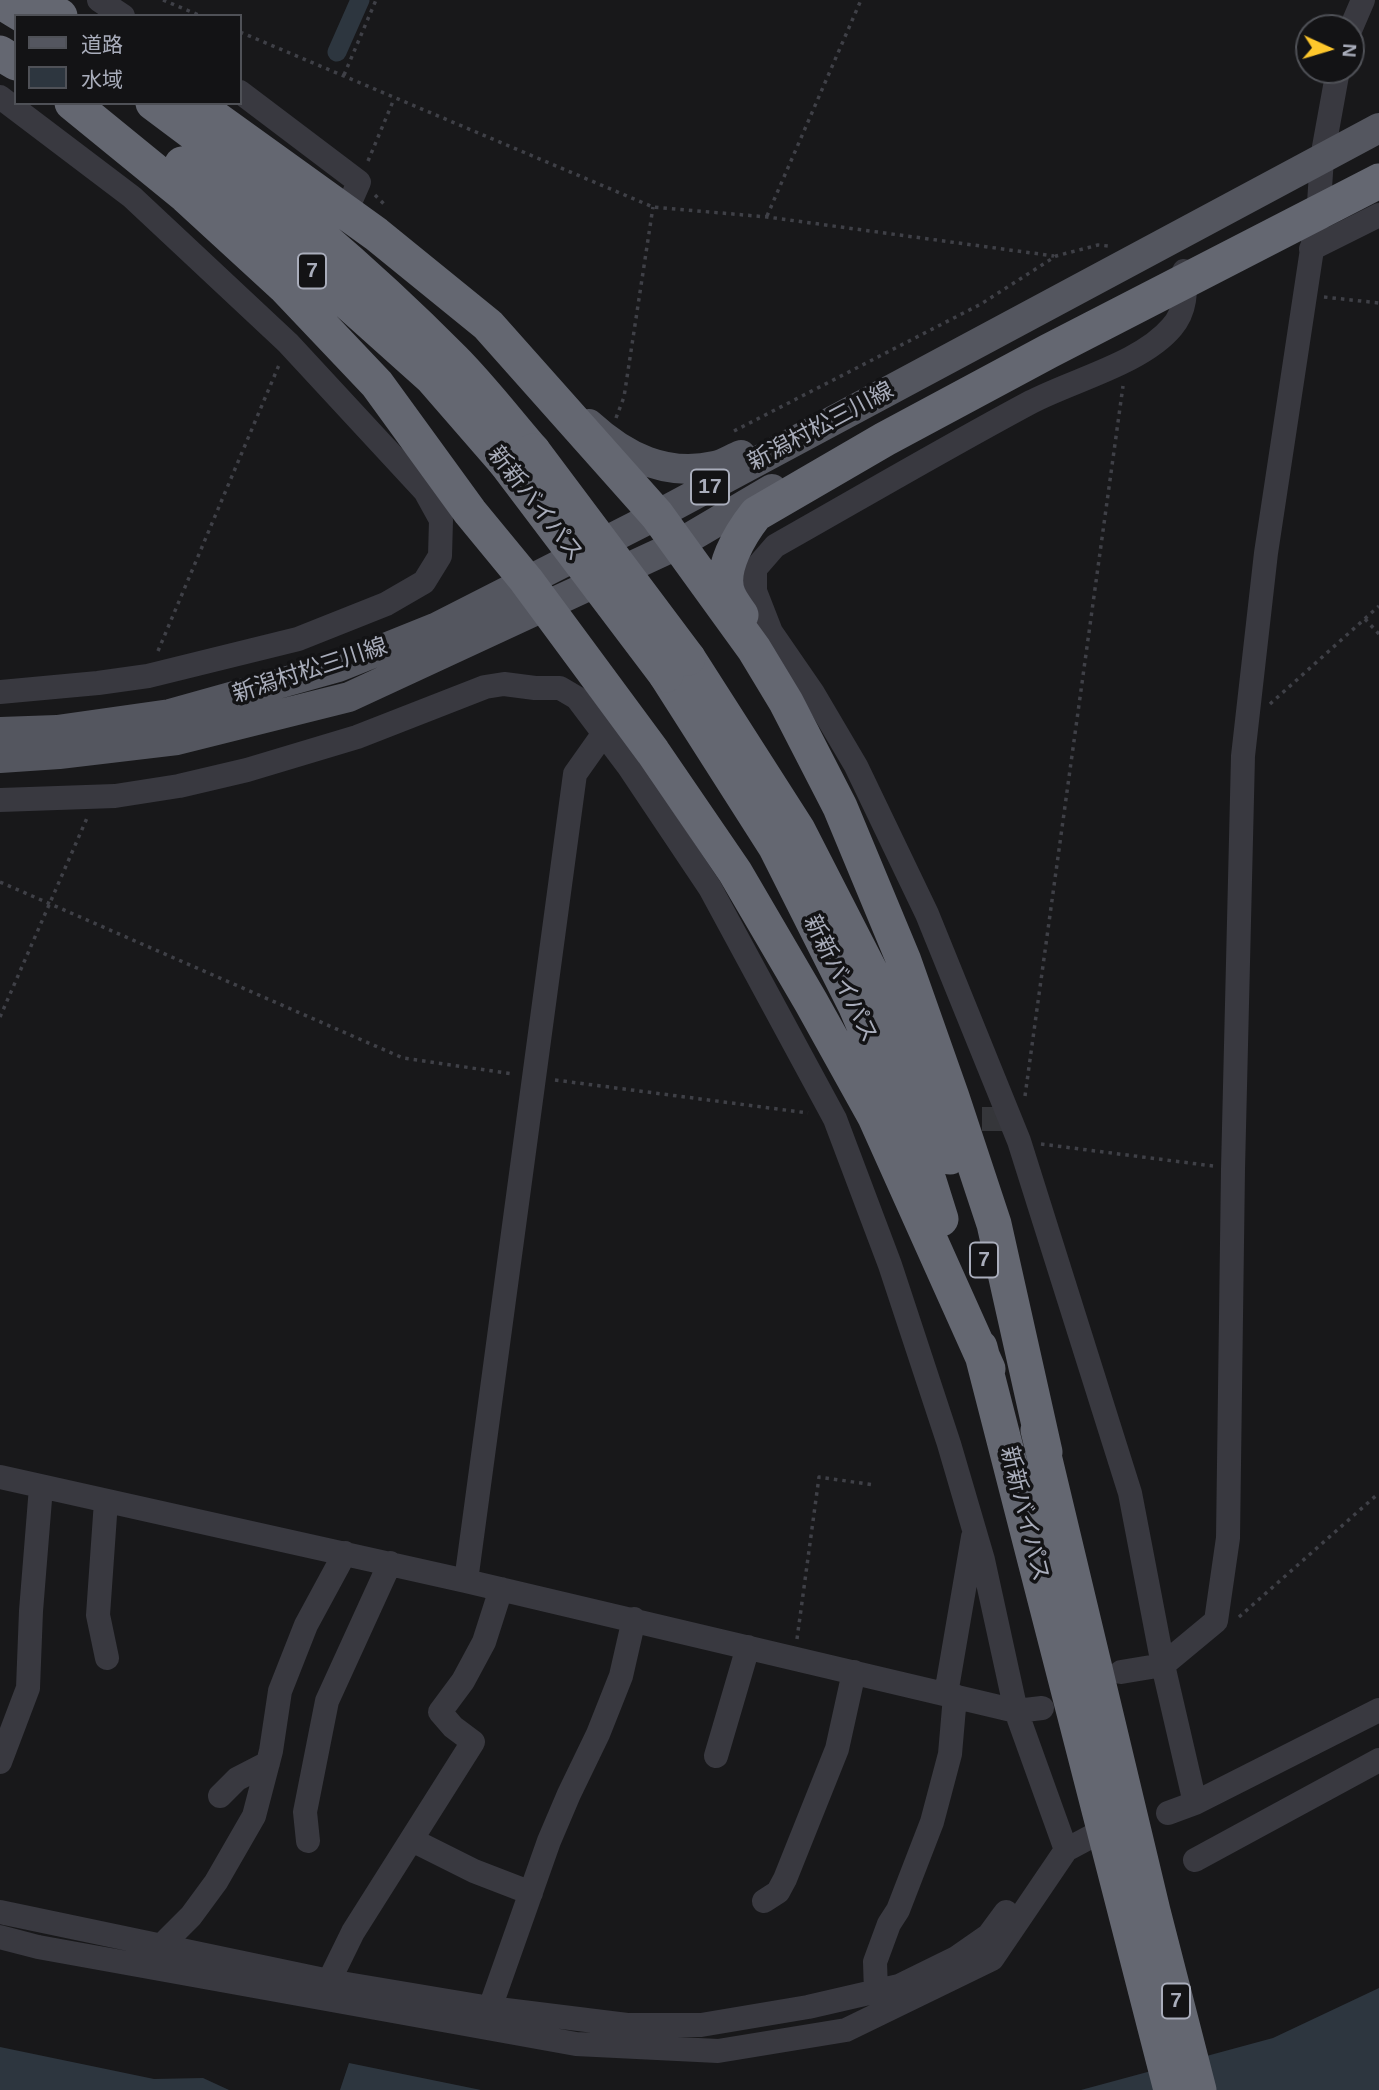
<!DOCTYPE html>
<html>
<head>
<meta charset="utf-8">
<style>
	body { margin:0 }
	#map { position:relative; width:1379px; height:2090px; overflow:hidden; background:#18181a; font-family:Arial,"Noto Sans JP",sans-serif }
	canvas { display:block }
	.legend { position:absolute; left:14px; top:14px; width:228px; height:91px; box-sizing:border-box; background:#131315; border:2px solid #4f5157; margin:0; padding:9px 12px; list-style:none; font-size:21px; color:#a9adbb }
	.legend li { display:flex; align-items:center; gap:14px; height:35px }
	.legend b { width:35px; border:2px solid #4f5157 }
	.north { position:absolute; left:1295px; top:14px; width:70px; height:70px; box-sizing:border-box; background:#131315; border:2px solid #4f5157; border-radius:50%; rotate:94deg; font-size:19px; font-weight:700; line-height:28px; text-align:center; color:#a9adbb }
	.north::after { content:''; display:block; margin:auto; width:24px; height:32px; background:#fec72c; clip-path:polygon(50% 0,100% 100%,50% 72%,0 100%) }
</style>
</head>
<body>
<div id="map">
<canvas width="1379" height="2090"></canvas>
<ul class="legend">
<li><b style="height:9px;background:#54565f"></b>道路</li>
<li><b style="height:19px;background:#2d363f"></b>水域</li>
</ul>
<div class="north">N</div>
</div>
<script>
const ctx = document.querySelector('canvas').getContext('2d');
ctx.lineJoin = 'round';
function fillPath(path, color) {
  ctx.fillStyle = color;
  ctx.fill(path, 'evenodd');
}
function trace(path, color, width, dash) {
  ctx.strokeStyle = color;
  ctx.lineWidth = width;
  ctx.lineCap = dash ? 'butt' : 'round';
  ctx.setLineDash(dash || []);
  ctx.stroke(path);
}
function write(font, color, halo, rows, align = 'center') {
  ctx.font = font + ' Arial,"Noto Sans JP",sans-serif';
  ctx.lineWidth = 7;
  ctx.setLineDash([]);
  ctx.textBaseline = 'middle';
  ctx.strokeStyle = halo;
  ctx.fillStyle = color;
  for (const [text, x, y, turn = 0] of rows) {
    ctx.save();
    ctx.translate(x, y);
    ctx.rotate((+turn || 0) * Math.PI / 180);
    ctx.textAlign = isNaN(turn) ? turn : align;
    if (halo) ctx.strokeText(text, 0, 0);
    ctx.fillText(text, 0, 0);
    ctx.restore();
  }
}
fillPath(new Path2D(`
	M 1379,1988 L 1379,2090 L 1081,2090 L 1273,2038 Z
	M 0,2047 L 154,2079 L 203,2078 L 229,2090 L 0,2090 Z
	M 349,2063 L 481,2090 L 340,2090 Z`), '#2d363f');
trace(new Path2D(`
	M 337,52 L 360,0`), '#2d363f', 19);
trace(new Path2D(`
	M 946,1119 L 1005,1119`), '#35363a', 24, [24, 12]);
trace(new Path2D(`
	M 163,0 L 201,16
	M 240,32 L 653,207 L 767,217 L 1054,256
	M 344,75 L 376,0
	M 368,161 L 394,99
	M 375,195 L 387,207
	M 767,216 L 861,0
	M 1324,297 L 1379,303
	M 616,418 L 624,397 L 653,207
	M 734,431 L 981,304 L 1056,256 L 1098,245 L 1108,246
	M 1365,619 L 1379,634
	M 158,651 L 279,365
	M 1270,704 L 1379,606
	M 0,882 L 403,1058 L 513,1074
	M 0,1017 L 87,818
	M 555,1080 L 808,1113
	M 1025,1096 L 1123,386
	M 1041,1144 L 1213,1166
	M 1239,1617 L 1379,1493
	M 797,1639 L 819,1477 L 874,1485`), '#3f4047', 3.5, [3.5, 5]);
trace(new Path2D(`
	M 99,0 L 123,16
	M 1351,28 L 1363,0
	M 240,92 L 359,182 L 348,207
	M 0,97 L 132,197 L 288,343 L 425,491 L 441,520 L 440,556 L 424,582 L 386,604 L 298,639 L 148,676 L 98,683 L 0,692
	M 1311,249 L 1379,215
	M 1184,271 C 1186,291 1186,311 1172,327 C 1142,363 1073,380 1031,402 C 945,448 860,498 775,546 L 755,569 L 755,591 L 771,632 L 813,693 L 856,766 L 927,914 L 1019,1141 L 1130,1493 L 1163,1665 L 1195,1803
	M 0,800 L 115,796 L 179,786 L 247,770 L 357,737 L 485,687 L 504,684 L 535,688 L 560,688 L 577,698 L 629,767 L 710,888 L 835,1119 L 890,1265 L 949,1444 L 983,1560 L 1016,1711 L 1066,1850
	M 0,1477 L 466,1581 L 1016,1711 L 1042,1708
	M 106,1501 L 98,1615 L 107,1658
	M 466,1581 L 575,774 L 604,733 L 606,719
	M 1121,1672 L 1163,1665 L 1216,1621 L 1228,1538 L 1233,1169 L 1243,756 L 1266,553 L 1319,203 L 1322,158 L 1338,70
	M 946,1694 L 973,1537
	M 716,1756 L 748,1647
	M 0,1762 L 28,1688 L 31,1611 L 41,1487
	M 220,1796 L 237,1779 L 268,1763
	M 1168,1813 L 1195,1803 L 1379,1710
	M 412,1840 L 474,1871 L 531,1893
	M 308,1841 L 305,1812 L 327,1701 L 390,1563
	M 1195,1860 L 1379,1760
	M 764,1901 L 778,1892 L 785,1879 L 837,1749 L 854,1672
	M 0,1912 L 329,1981 L 490,2008 L 627,2025 L 701,2025 L 808,2007 L 899,1986 L 956,1958 L 989,1935 L 1006,1912
	M 0,1937 L 38,1947 L 576,2044 L 718,2051 L 846,2030 L 992,1959 L 1066,1850 L 1094,1835
	M 160,1947 L 191,1916 L 216,1882 L 254,1816 L 271,1751 L 280,1691 L 306,1625 L 345,1553
	M 329,1981 L 353,1932 L 473,1742 L 453,1727 L 440,1712 L 463,1681 L 484,1642 L 501,1589
	M 876,1992 L 875,1962 L 889,1924 L 898,1910 L 932,1822 L 950,1754 L 955,1696
	M 490,2008 L 549,1841 L 569,1794 L 598,1734 L 621,1676 L 634,1619`), '#393940', 24);
trace(new Path2D(`
	M 589,424 C 625,457 666,477 715,466 C 724,464 733,458 741,455
	M 0,732 L 57,730 L 170,714 L 338,667 L 435,628 L 657,515 L 1379,128
	M 0,758 L 59,754 L 177,740 L 349,697 L 677,545 L 772,489`), '#54565f', 30);
trace(new Path2D(`
	M 34,0 L 60,16
	M 0,1 L 24,16
	M 0,53 L 16,63
	M 72,103 L 186,196 L 284,286 L 377,384 L 470,512 L 526,580 L 653,752 L 735,872 L 811,1002 L 875,1117 L 988,1369
	M 153,103 C 259,181 361,266 453,359 C 481,387 507,421 533,451
	M 194,103 L 376,234 L 488,325 L 657,515 L 754,649 L 786,702 L 840,807 L 904,961 L 952,1097 L 994,1224 L 1045,1452
	M 182,164 L 327,284 L 432,378 L 505,462
	M 741,615 C 737,609 732,603 729,596 C 717,571 741,533 756,514 L 885,439 L 1049,351 L 1379,181
	M 688,658 L 798,830 L 881,992 L 950,1157
	M 666,675 L 775,846 L 856,1007 L 925,1168 L 941,1219
	M 980,1347 L 1171,2090
	M 1038,1430 L 1153,1911 L 1199,2090`), '#646771', 35);
trace(new Path2D(`
	M 533,451 L 688,658
	M 505,462 L 666,675`), '#646771', 35);
for (const [x, y, w] of [
	[312,271,28],
	[710,487,38],
	[984,1260,28],
	[1176,2001,28]
]) {
  const box = new Path2D();
  box.roundRect(x - w / 2, y - 17.5, w, 35, 5);
  ctx.fillStyle = '#131315';
  ctx.fill(box);
  trace(box, '#a9adbb', 2);
}
write('bold 21px', '#a9adbb', null, [
	["7",312,271],
	["17",710,487],
	["7",984,1260],
	["7",1176,2001]
]);
write('23px', '#a9adbb', '#131315', [
	["新潟村松三川線",821,427,-28],
	["新新バイパス",535,504,52],
	["新潟村松三川線",310,671,-18],
	["新新バイパス",840,979,64],
	["新新バイパス",1024,1514,76]
]);
</script>
</body>
</html>
